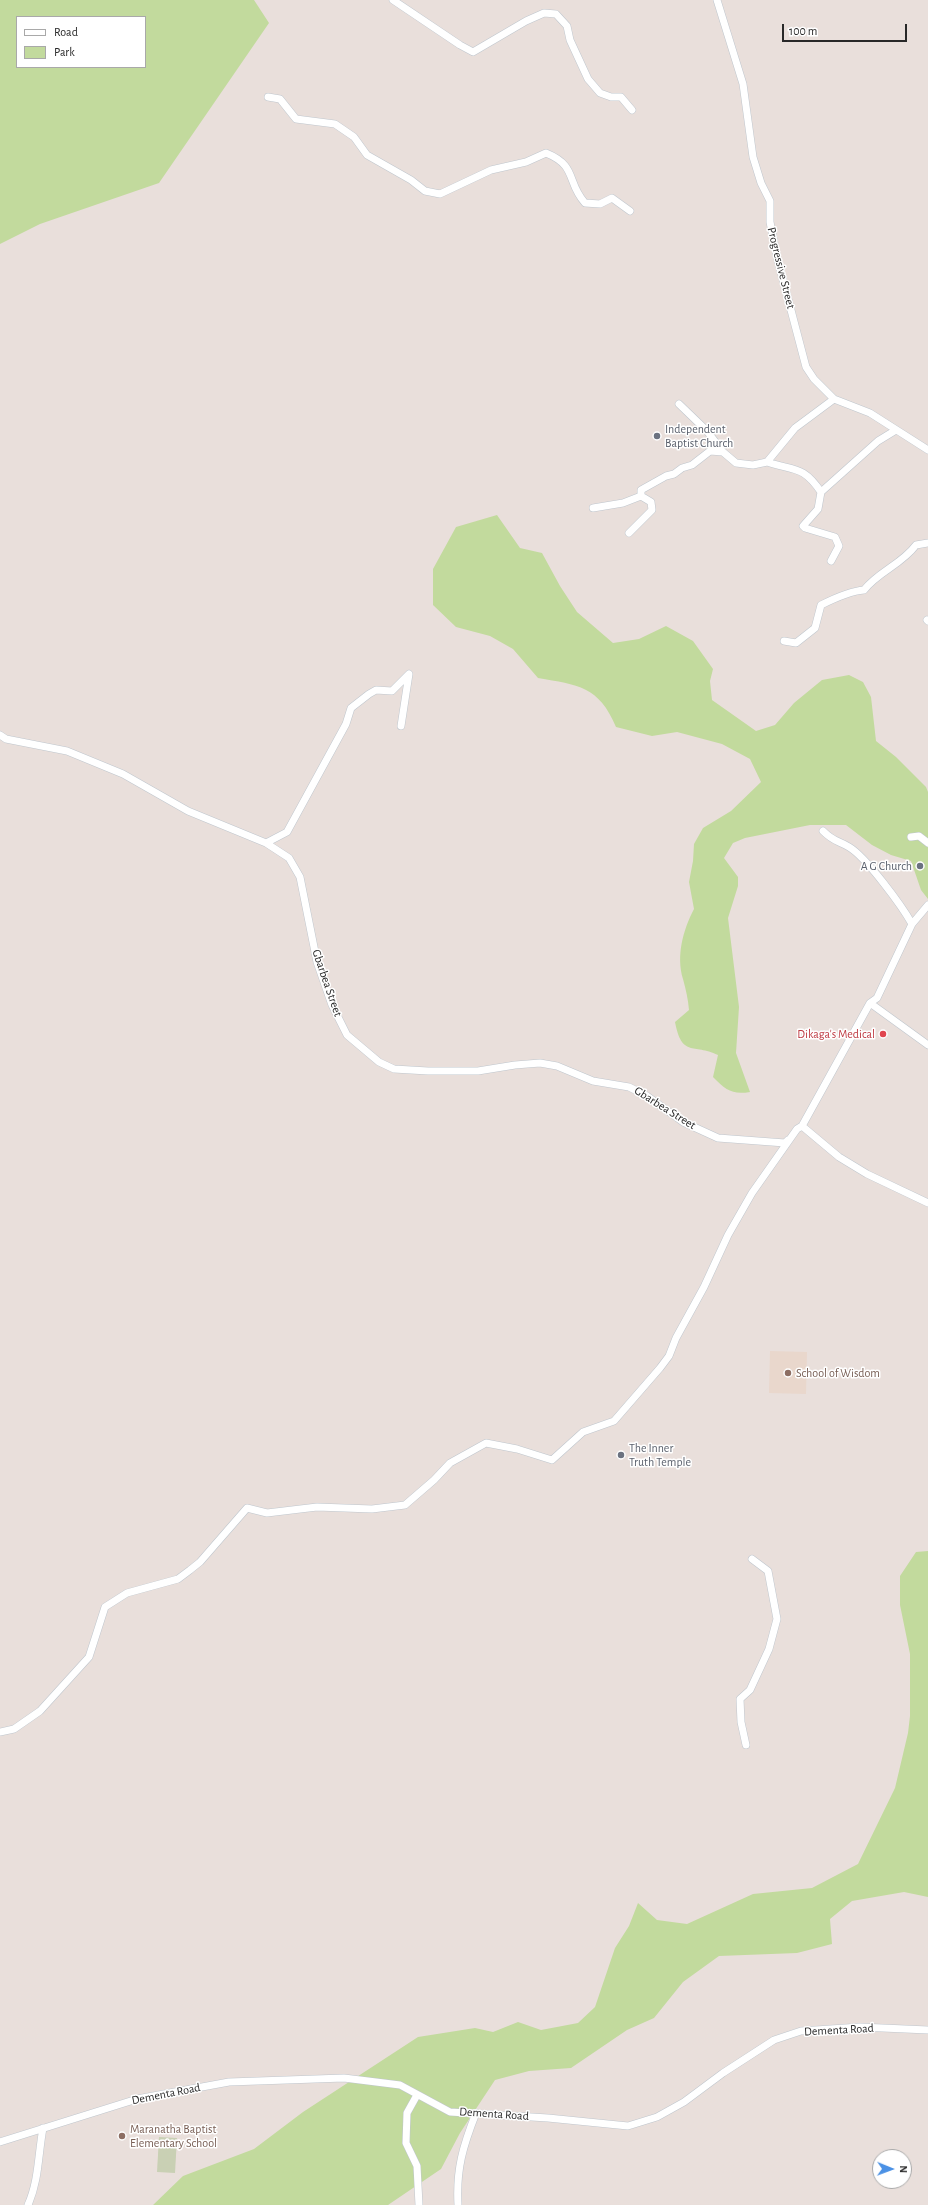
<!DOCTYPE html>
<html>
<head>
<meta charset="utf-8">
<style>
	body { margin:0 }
	#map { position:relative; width:928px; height:2205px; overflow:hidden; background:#e9dfdb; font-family:"Alegreya Sans",sans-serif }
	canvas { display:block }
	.legend { position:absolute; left:16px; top:16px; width:130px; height:52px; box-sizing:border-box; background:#fff; border:1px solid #a9a9a9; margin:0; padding:5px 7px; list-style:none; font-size:12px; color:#282828 }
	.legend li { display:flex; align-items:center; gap:8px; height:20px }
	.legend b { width:20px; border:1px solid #a9a9a9 }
	.north { position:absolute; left:872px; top:2149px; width:40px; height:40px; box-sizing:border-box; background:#fff; border:1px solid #a9a9a9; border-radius:50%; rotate:91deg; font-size:11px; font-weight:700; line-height:16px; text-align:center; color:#282828 }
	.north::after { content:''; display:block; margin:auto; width:14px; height:18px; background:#4b91e5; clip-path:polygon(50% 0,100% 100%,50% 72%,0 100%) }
	.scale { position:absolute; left:782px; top:24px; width:125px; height:18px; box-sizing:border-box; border:2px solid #282828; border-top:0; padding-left:5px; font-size:12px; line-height:14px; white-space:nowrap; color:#282828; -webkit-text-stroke:3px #fff; paint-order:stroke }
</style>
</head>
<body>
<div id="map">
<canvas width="928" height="2205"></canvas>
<ul class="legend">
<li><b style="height:5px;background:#fff"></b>Road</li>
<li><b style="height:11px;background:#c2da9d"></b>Park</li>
</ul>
<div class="north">N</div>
<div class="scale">100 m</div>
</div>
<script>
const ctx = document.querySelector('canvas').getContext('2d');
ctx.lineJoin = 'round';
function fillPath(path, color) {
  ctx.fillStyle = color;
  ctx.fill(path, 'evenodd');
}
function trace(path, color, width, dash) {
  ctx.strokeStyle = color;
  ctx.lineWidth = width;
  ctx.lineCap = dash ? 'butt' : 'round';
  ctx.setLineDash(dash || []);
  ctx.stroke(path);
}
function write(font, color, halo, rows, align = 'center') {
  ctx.font = font + ' "Alegreya Sans",sans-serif';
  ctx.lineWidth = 3;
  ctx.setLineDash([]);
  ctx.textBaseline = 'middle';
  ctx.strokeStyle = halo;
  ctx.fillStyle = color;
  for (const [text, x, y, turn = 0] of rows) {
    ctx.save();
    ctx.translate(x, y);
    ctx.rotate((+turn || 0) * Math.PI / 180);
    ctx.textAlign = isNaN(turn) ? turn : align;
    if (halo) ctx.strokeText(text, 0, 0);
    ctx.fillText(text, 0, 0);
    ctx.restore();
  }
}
fillPath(new Path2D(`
	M 770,1351 L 807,1352 L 806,1394 L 769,1393 Z`), '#e9d7cc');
fillPath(new Path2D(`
	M 0,0 L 254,0 L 269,23 L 159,183 L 40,224 L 0,244 ZM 17,17 L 145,17 L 145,67 L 17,67 Z
	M 497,515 L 520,548 L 542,553 L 560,586 L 577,612 L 613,643 L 639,639 L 666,626 L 693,641 L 713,669 L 710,681 L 712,700 L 756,731 L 775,725 L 794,703 L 822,680 L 849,675 L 863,682 L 871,697 L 876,741 L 896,757 L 926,787 L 928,792 L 928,899 L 921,890 L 911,861 L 891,855 L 872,845 L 846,825 L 810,825 L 745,838 L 733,843 L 724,858 L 738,877 L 738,886 L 728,918 L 739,1007 L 736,1053 L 750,1092 C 732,1095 726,1090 713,1077 L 718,1055 C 693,1043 682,1058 675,1022 L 689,1010 C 688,999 686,990 683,979 C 676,956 683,930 694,909 L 689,882 L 693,861 L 694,844 L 703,828 L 731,811 L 761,782 L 750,759 L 722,744 L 677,732 L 652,736 L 616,727 C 599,686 578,685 538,678 L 513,649 L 490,636 L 456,627 L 433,605 L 433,569 L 456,527 Z
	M 928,1551 L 928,1897 L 904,1892 L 852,1901 L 830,1919 L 832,1944 L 797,1953 L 719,1956 L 683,1982 L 654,2018 L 627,2030 L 571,2068 L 529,2071 L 495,2080 L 460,2133 L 441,2169 L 388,2205 L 153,2205 L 183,2176 L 254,2149 L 303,2112 L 418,2037 L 475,2028 L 493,2032 L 518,2022 L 541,2030 L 578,2023 L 595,2007 L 615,1948 L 629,1926 L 638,1903 L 657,1920 L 687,1924 L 753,1894 L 812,1888 L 858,1864 L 895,1788 L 908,1733 L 910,1716 L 910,1654 L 900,1605 L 900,1576 L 916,1552 Z`), '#c2da9d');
fillPath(new Path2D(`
	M 159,2137 L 177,2138 L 175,2173 L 157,2172 Z`), '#c9d0b4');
const minor = new Path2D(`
	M 393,0 L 460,45 L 473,52 L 526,21 L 544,13 L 556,14 L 567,26 L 570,40 L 588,79 L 600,93 L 611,97 L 621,97 L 632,110
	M 717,0 L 743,84 L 753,157 L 761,183 L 770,201 L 770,222 L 777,257 L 806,367 L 814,379 L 834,399 L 870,413 L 928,450
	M 268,97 L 280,99 L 296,119 L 335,124 L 354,137 L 367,155 L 411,180 L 425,191 L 440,194 L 491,170 L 526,162 L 546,153 C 578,166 566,182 585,203 L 600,204 L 612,198 L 630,211
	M 679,404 L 707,431 L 723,452 L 736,463 L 753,465 L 767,462 L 795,428 L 834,399
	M 767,462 C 794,471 803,465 821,492 L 818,509 L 803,526 L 805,528 L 835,537 L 839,546 L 831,561
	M 821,492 L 878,441 L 896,430
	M 593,508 L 623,503 L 641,496 L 641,490 L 666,476 L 674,474 L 682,468 L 692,465 L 710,451 L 723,452
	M 629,533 L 652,510 L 651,502 L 641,496
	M 927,620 L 928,621
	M 784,641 L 796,643 L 815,628 L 821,605 C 833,599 851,591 864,590 C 879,571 901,565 916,545 L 928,543
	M 0,735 L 6,739 L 67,751 L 123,774 L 188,811 L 266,843 L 289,858 L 300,877 L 317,962 L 332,1005 L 347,1035 L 379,1062 L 394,1069 L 428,1071 L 478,1071 L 515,1065 L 540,1063 L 557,1066 L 593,1081 L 629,1087 L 647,1096 L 683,1122 L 718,1138 L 785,1143 L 788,1140
	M 823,831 C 834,842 837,840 849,847 C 866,857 902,906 912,924
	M 911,837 L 919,836 L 928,843
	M 266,843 L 287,832 L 346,724 L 351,708 L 369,694 L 376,690 L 392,691 L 409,674 L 401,726
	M 870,1003 L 928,1045
	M 802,1126 L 839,1157 L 867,1174 L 928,1203
	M 0,1732 L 14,1729 L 40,1711 L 89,1657 L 105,1607 L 127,1593 L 178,1579 L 190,1570 L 200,1562 L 247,1508 L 267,1513 L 317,1507 L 372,1509 L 405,1505 L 434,1480 L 450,1463 L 486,1443 L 517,1449 L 552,1460 L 583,1432 L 614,1421 L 660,1368 L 669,1356 L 676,1338 L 704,1287 L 728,1235 L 752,1193 L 797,1129 L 802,1126 L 870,1003 L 877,998 L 912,924 L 928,905
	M 746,1745 L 741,1722 L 740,1699 L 750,1690 L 769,1649 L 777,1619 L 768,1571 L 752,1559
	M 417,2095 L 407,2113 L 406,2143 L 417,2166 L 419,2205
	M 0,2142 L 137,2099 L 229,2082 L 344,2078 L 400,2085 L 450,2112 L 548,2118 L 628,2126 L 657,2117 L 684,2102 L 723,2073 L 774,2040 L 801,2031 L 860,2027 L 928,2030
	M 28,2205 C 39,2180 38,2155 43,2128
	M 458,2205 C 456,2169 463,2146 476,2113`);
trace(minor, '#bfc6cd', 8);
trace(minor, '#fff', 7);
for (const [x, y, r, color] of [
	[657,436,4,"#6b7280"],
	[920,866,4,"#6b7280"],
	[883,1034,4,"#e0444e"],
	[788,1373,4,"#8d6e63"],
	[621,1455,4,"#6b7280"],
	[122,2136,4,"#8d6e63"]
]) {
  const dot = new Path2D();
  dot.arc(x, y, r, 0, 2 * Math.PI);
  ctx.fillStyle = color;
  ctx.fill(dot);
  trace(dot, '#fff', 1.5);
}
write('12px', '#282828', '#fff', [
	["Progressive Street",781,268,76],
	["Gbarbea Street",327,983,71],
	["Gbarbea Street",665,1108,32],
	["Dementa Road",839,2030,-3],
	["Dementa Road",166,2094,-11],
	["Dementa Road",494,2114,4]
]);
write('12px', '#5b616d', '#fff', [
	["Independent",665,429],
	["Baptist Church",665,443],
	["A G Church",912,866,"right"],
	["The Inner",629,1448],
	["Truth Temple",629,1462]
], 'left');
write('12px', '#be3a42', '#fff', [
	["Dikaga's Medical",875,1034]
], 'right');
write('12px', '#785e54', '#fff', [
	["School of Wisdom",796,1373],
	["Maranatha Baptist",130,2129],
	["Elementary School",130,2143]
], 'left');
</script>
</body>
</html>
